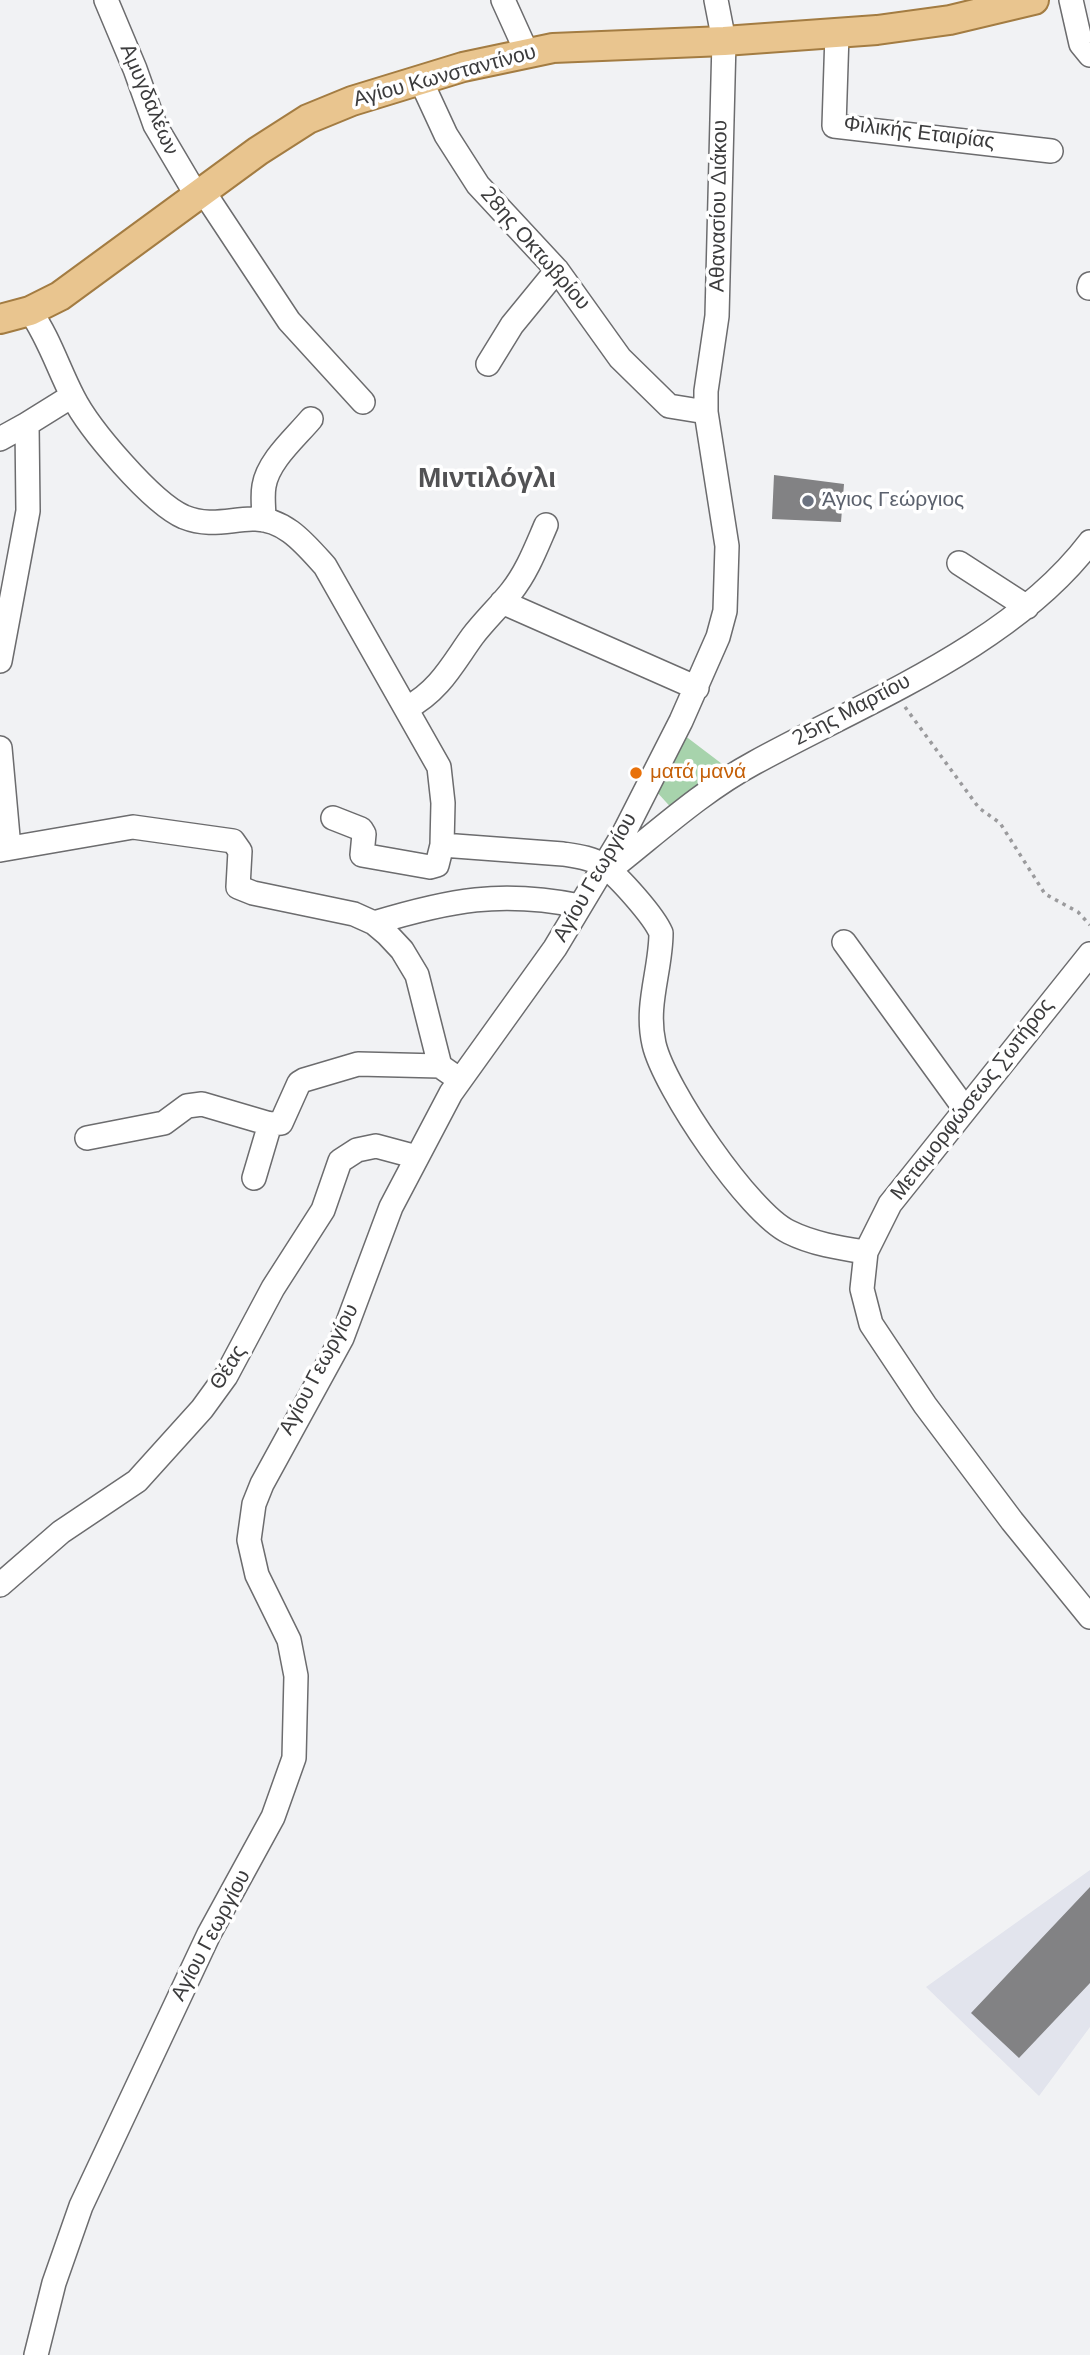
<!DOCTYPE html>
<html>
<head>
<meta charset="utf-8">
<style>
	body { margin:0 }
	canvas { display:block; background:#f1f2f4 }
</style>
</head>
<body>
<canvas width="1090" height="2355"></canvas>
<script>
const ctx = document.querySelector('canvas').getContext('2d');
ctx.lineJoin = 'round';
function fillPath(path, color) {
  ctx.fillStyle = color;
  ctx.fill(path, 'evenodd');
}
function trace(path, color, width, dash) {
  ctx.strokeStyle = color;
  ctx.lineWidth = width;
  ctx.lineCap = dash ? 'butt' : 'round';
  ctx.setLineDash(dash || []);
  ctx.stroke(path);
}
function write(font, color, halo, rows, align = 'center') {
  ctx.font = font + ' "Nunito Sans",sans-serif';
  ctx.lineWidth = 7;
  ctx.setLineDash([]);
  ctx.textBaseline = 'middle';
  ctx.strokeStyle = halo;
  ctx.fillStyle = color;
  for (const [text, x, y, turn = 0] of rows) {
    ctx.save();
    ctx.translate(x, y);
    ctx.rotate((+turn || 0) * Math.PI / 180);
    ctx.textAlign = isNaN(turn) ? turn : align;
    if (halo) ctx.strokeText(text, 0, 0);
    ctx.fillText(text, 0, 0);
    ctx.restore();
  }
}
fillPath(new Path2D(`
	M 1090,1870 L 1090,2027 L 1039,2096 L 926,1987 Z`), '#e2e4ed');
fillPath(new Path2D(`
	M 684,735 L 730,770 L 675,812 L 656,791 Z`), '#a7d3ac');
fillPath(new Path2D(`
	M 774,475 L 844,484 L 841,522 L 772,519 Z
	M 1090,1887 L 1090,1983 L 1019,2058 L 971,2013 Z`), '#828284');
const minor = new Path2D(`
	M 106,0 L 135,69 L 155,125 L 197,196
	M 503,0 L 527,53
	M 1071,0 L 1081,44 L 1090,55
	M 837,34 L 834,126 L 1051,151
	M 421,81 L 446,135 L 478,185 L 557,270 L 620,358 L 669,406 L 706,412
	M 203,191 L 289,321 L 363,402
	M 1089,288 L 1090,284
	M 30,311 C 49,338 58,368 73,397 C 89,429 152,503 184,517 C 209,527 227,520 252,519 C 284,517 306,545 325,566 L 439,767 L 443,803 L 442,845
	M 488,364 L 512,325 L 557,270
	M 0,439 L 27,424
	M 264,520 C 264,509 262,497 264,486 C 268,461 295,438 311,419
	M 959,563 L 1027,607
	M 502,602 L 697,688
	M 0,661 L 28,511 L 27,424 L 72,396
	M 407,708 C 439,691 452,665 472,637 C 484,621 499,607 511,592 C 527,572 536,548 546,525
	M 0,748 L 9,848
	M 333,818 L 361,829 L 364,834 L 362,855 L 430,867 L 437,865 L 442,845 L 563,854 C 576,856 593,858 604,866 C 619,877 654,916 661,933 C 661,970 645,1005 654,1044 C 664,1088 749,1213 789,1232 C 813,1244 840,1248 866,1252
	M 0,850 L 133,827 L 233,841 L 240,851 L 238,887 L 253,893 L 354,914 L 374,923 L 387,934 L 402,950 L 417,975 L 440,1066 L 460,1080
	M 604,866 L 617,864 C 661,829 704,790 754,763 C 865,702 1012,645 1090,542
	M 374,923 C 450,900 501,890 580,906
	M 844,942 L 965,1109
	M 1090,954 L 890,1204 L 866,1252 L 862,1289 L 871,1324 L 925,1405 L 1012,1521 L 1090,1617
	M 87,1138 L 164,1123 L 187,1106 L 202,1104 L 270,1124
	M 254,1178 L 270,1124 L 281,1123 L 299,1083 L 304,1080 L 358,1064 L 440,1066
	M 0,1585 L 61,1532 L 137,1481 L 202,1409 L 226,1376 L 273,1288 L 323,1210 L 340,1161 L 357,1150 L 376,1146 L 417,1157
	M 36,2355 L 54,2283 L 81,2206 L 209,1934 L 273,1817 L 294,1758 L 296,1676 L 289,1640 L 257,1575 L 249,1540 L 254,1504 L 262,1484 L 342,1338 L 391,1207 L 451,1093 L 555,948 L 624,833 L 681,721 L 718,637 L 725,611 L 727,546 L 706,412 L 706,391 L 717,316 L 724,41 L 716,0`);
const major = new Path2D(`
	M 0,319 L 30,311 L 60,296 L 258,151 L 308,119 L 352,101 L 463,67 L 553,48 L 724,41 L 877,30 L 950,20 L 1034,0`);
trace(minor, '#6c6c6e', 26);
trace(major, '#a37c42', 32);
trace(new Path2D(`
	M 905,707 L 979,808 L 1000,823 L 1045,894 L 1078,912 L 1090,925`), '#9b9b9d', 3.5, [3.5, 5]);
trace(minor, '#fff', 23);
trace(major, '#e9c58f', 28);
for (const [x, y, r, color] of [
	[808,501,7,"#6b7280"],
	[636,773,7,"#e8710a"]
]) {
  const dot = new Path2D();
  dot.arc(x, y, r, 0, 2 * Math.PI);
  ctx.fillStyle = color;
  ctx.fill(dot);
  trace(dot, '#fff', 2.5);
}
write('21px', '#3c3c3d', '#fff', [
	["Αγίου Κωνσταντίνου",445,77,-15],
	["Αμυγδαλέων",148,100,67],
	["Φιλικής Εταιρίας",919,134,7],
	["Αθανασίου Διάκου",720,206,-89],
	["28ης Οκτωβρίου",534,249,49],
	["25ης Μαρτίου",852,711,-28],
	["Αγίου Γεωργίου",596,878,-60],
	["Μεταμορφώσεως Σωτήρος",973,1100,-52],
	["Θέας",229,1368,-58],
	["Αγίου Γεωργίου",320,1370,-62],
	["Αγίου Γεωργίου",212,1936,-62]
]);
write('21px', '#5b616d', '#fff', [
	["Άγιος Γεώργιος",822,501]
], 'left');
write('21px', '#c56008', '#fff', [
	["ματά μανά",650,773]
], 'left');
write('bold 28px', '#525254', '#fff', [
	["Μιντιλόγλι",487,480]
]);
</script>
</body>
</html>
